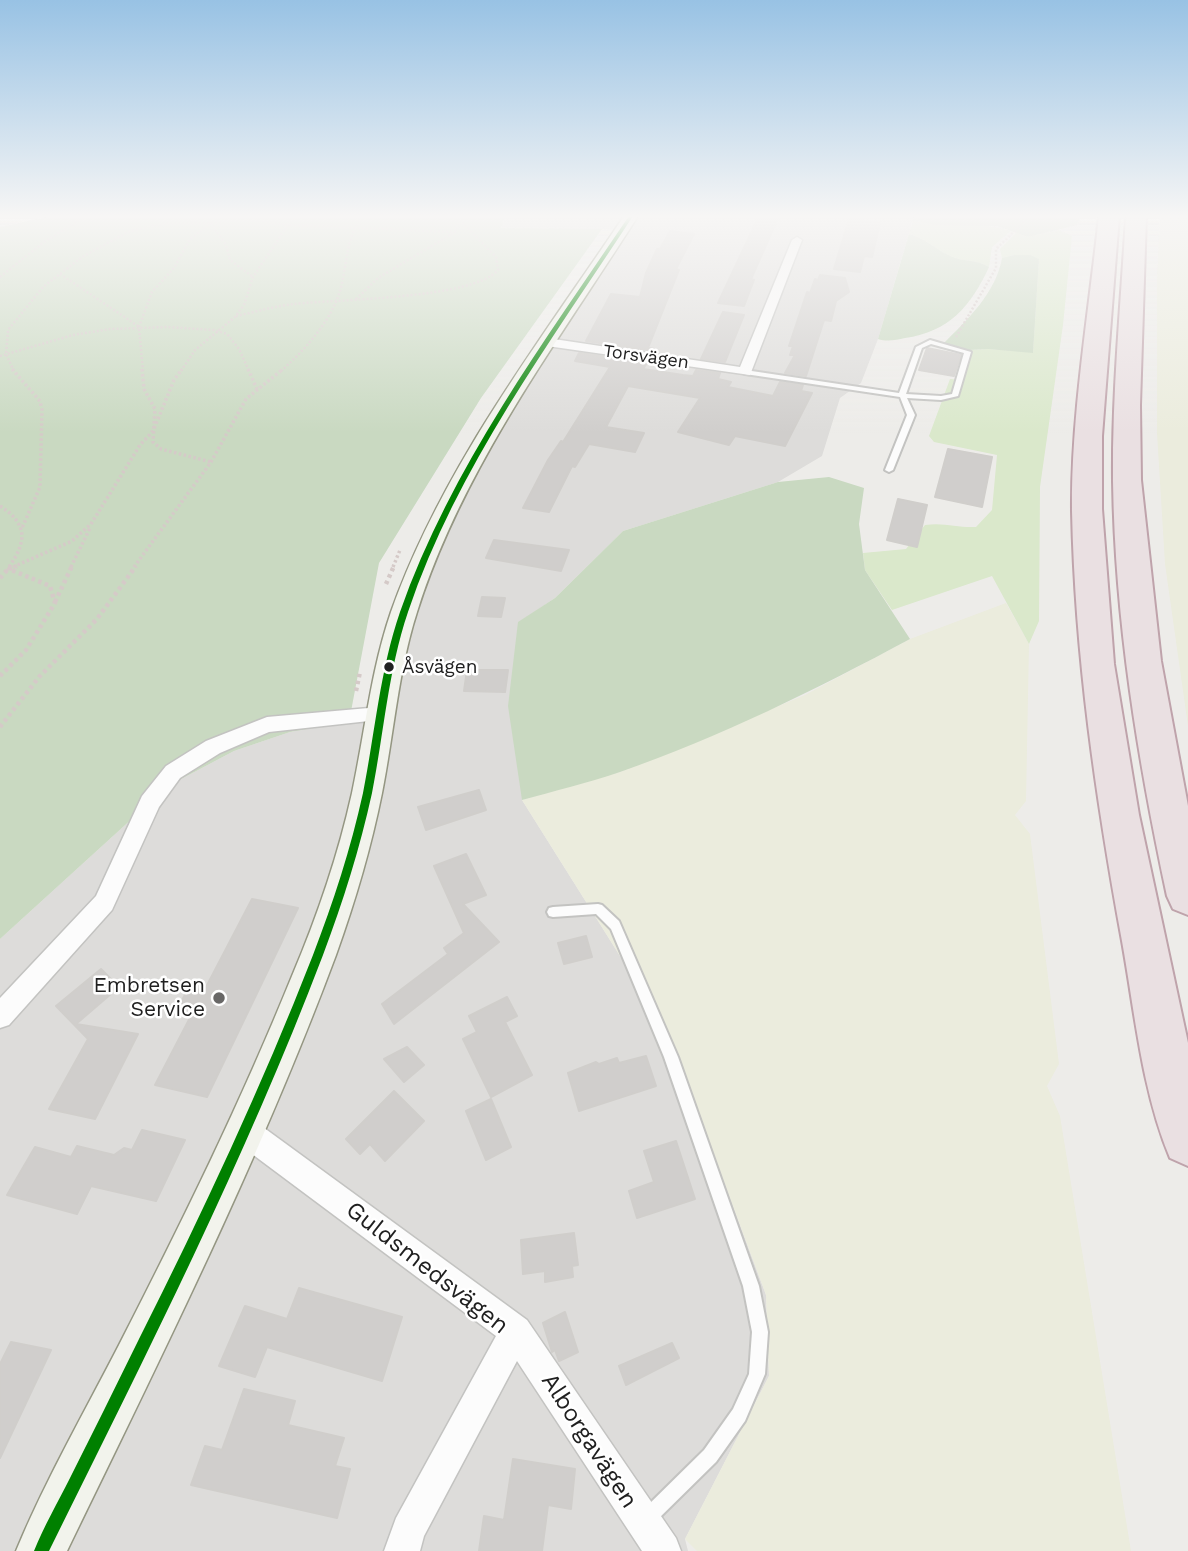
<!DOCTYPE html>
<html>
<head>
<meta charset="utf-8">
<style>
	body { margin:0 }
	canvas { display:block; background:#edece9 }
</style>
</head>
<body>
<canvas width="1188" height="1551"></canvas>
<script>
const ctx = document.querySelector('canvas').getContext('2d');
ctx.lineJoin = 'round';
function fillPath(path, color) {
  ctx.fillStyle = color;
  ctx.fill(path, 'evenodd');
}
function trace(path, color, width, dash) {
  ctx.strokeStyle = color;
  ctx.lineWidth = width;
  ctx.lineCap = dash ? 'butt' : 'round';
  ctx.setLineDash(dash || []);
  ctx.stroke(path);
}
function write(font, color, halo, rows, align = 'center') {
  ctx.font = font + ' "Work Sans",sans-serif';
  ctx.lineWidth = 5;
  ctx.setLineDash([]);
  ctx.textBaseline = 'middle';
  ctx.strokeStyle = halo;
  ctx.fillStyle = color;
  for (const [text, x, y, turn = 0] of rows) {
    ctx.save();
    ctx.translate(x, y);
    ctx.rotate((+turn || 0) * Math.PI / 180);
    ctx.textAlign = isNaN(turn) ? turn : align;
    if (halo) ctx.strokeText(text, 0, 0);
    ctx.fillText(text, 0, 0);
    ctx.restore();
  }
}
fillPath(new Path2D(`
	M 505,216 L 914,216 L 878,339 L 861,383 L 840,398 L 822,456 L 778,482 L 623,531 L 555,598 L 518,623 L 522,800 L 669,1034 L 766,1295 L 769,1376 L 685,1539 L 688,1551 L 0,1551 L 0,939 L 168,786 L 234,751 L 290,732 L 349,722 L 386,720 L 409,612 L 475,469 L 626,230 L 501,228 Z`), '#dddcda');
fillPath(new Path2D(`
	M 1160,216 L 1188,216 L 1188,726 L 1165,564 L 1157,433 L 1157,276 Z
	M 1006,603 L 1029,644 L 1026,801 L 1015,815 L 1030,834 L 1059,1064 L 1047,1086 L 1060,1116 L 1131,1551 L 697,1551 L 685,1539 L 769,1376 L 766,1295 L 669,1034 L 522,800 L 620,772 L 805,695 L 910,639 Z`), '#ebecdd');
fillPath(new Path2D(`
	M 913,220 C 945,227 980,220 1011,231 L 992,247 L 989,267 C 976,259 963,262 950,256 C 935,249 925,238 909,234 Z
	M 1059,230 L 1072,236 L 1063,325 L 1040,487 L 1039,621 L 1029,644 L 992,576 L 892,610 L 865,570 L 863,553 L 906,549 L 925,525 C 944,522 958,528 976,527 L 992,510 L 997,455 L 934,442 L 929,436 L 950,379 L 962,380 L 969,350 L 988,349 L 1033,352 L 1039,259 L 1014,255 L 1002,258 L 1000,249 L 1016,233 L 1028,237 Z`), '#dae8cb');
fillPath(new Path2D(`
	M 51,216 L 505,216 L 501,228 L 602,229 L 481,398 L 379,563 L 349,722 L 290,732 L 234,751 L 168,786 L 0,939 L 0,227 Z
	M 914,216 L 1081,216 L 1077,225 L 1028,237 L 997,226 L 935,225 L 913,220 Z
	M 909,234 C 925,238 935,249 950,256 C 963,262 976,259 989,267 C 971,306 949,332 905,338 C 896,340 887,342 878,339 Z
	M 1014,255 L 1030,255 L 1039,259 L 1033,353 L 988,349 L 969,350 L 943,344 C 967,320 996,293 1002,258 Z
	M 829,477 L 864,488 L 859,524 L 865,570 L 910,639 C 817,689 720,737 620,772 C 588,783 554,791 522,800 L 508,706 L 518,622 L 555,598 L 623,531 L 778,482 Z`), '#c9d9c1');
const building = new Path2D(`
	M 759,216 L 779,216 L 751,279 L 754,280 L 744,306 L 718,303 Z
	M 849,219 L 880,223 L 872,257 L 864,256 L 860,272 L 834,269 Z
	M 670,231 L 694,234 L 676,269 L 679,270 L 648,348 L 655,349 L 654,351 L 586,341 L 611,294 L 640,297 L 646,273 L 657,249 L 660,249 Z
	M 820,275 L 845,278 L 849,292 L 836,301 L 831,321 L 824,320 L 806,376 L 785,373 L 795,355 L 790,355 L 793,346 L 789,346 L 807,292 L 810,293 L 815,279 L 818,280 Z
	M 723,312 L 744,315 L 725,362 L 701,359 Z
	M 927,348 L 961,355 L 954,376 L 919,370 Z
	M 579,353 L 647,363 L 643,369 L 683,375 L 693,376 L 696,370 L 720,373 L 718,379 L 731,382 L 728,387 L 773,396 L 780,382 L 803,385 L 801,391 L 812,393 L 785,446 L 735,436 L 729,445 L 678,432 L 700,398 L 628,386 L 606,427 L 644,433 L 635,452 L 589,444 L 575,467 L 572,466 L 549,512 L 523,508 L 548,460 L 561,441 L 563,442 L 610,367 L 575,361 Z
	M 948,449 L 992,457 L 982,507 L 935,497 Z
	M 898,499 L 927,505 L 917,547 L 887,540 Z
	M 494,540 L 569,550 L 561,571 L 486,558 Z
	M 482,597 L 505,598 L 501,617 L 478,616 Z
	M 467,670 L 508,670 L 505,692 L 464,691 Z
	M 479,790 L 486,810 L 426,830 L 418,807 Z
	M 466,854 L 486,895 L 463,904 L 499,942 L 394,1024 L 382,1004 L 448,954 L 444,948 L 464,933 L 434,866 Z
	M 252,899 L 298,908 L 207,1097 L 155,1085 L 194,1010 L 179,1006 L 189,987 L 204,991 Z
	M 586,936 L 592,957 L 564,964 L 558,943 Z
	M 101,969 L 119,987 L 76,1024 L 138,1034 L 95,1119 L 49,1109 L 88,1039 L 56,1006 Z
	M 507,997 L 517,1016 L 505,1022 L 532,1075 L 491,1097 L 463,1039 L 477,1032 L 469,1016 Z
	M 407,1047 L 424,1065 L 404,1082 L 384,1059 Z
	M 646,1056 L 656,1086 L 579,1111 L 568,1073 L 596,1062 L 599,1064 L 617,1058 L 619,1063 Z
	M 394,1091 L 424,1121 L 385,1161 L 370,1144 L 360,1154 L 346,1139 Z
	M 491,1099 L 511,1147 L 486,1160 L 466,1111 Z
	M 142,1130 L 185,1140 L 156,1201 L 91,1186 L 77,1214 L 7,1195 L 35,1147 L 71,1157 L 77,1146 L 114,1155 L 124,1148 L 132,1150 Z
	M 676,1141 L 695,1199 L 637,1218 L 629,1191 L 654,1182 L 644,1151 Z
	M 574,1233 L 578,1265 L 572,1266 L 573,1277 L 545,1282 L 545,1271 L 523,1274 L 521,1240 Z
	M 299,1288 L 402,1317 L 382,1381 L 267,1347 L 255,1377 L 219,1366 L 245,1306 L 287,1319 Z
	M 565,1312 L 578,1352 L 559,1361 L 555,1350 L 552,1352 L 543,1323 Z
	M 11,1342 L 51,1350 L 0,1458 L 0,1364 Z
	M 672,1343 L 679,1358 L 626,1385 L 619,1366 Z
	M 244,1389 L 295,1401 L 288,1425 L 344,1438 L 335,1466 L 350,1469 L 337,1518 L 191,1485 L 205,1446 L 222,1450 Z
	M 513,1459 L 575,1469 L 571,1509 L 548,1505 L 542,1551 L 479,1551 L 484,1516 L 504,1520 Z`);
fillPath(building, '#d0cecc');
trace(building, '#d0cecb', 2);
const lane = new Path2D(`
	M 930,340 L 971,352 L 958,396 L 941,400 L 907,398 L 915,415 L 893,470 L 889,472 L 885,470 L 907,415 L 900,397 L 745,374 L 742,372 L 745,370 L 899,393 L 916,347 ZM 931,344 L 964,353 L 952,394 L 941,396 L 906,394 L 922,348 Z
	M 598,904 L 602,905 L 619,921 L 678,1057 L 759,1286 L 768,1332 L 765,1374 L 745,1421 L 716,1462 L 653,1524 L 647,1527 L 641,1524 L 638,1518 L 641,1512 L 704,1450 L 733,1409 L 749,1374 L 752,1332 L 743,1286 L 664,1057 L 611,929 L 596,914 L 553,917 L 549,916 L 547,912 L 549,908 L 553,907 Z`);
const street = new Path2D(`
	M 797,237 L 802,240 L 750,375 L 547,346 L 541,342 L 547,338 L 740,367 L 792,240 Z
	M 380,707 L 387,709 L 390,714 L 387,719 L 269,732 L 220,753 L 180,778 L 159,807 L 112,910 L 9,1025 L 0,1028 L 0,998 L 96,896 L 142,796 L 166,766 L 206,741 L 267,717 Z
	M 246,1118 L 256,1122 L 527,1320 L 676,1538 L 681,1551 L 642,1551 L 517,1361 L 424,1536 L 420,1551 L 384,1551 L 396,1518 L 496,1336 L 236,1142 L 232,1132 L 236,1122 Z`);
const secondary = new Path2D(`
	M 624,216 L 638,216 C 557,343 463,467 417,612 C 398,671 394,733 382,793 C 371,848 355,902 336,955 C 260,1159 162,1355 67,1551 L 16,1551 C 45,1481 84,1413 119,1345 C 181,1224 241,1102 292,976 C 317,917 338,856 352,793 C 365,732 371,670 391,612 C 443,466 539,343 624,216 Z`);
const highway = new Path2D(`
	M 1099,216 L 1119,216 L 1102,436 L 1102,509 L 1114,664 L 1139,815 L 1188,1043 L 1188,1166 L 1170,1158 C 1142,1091 1135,1013 1122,941 C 1096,799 1075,656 1072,511 C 1071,416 1089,311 1099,216 Z
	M 1126,216 L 1146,216 L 1140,405 L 1141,480 L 1161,661 L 1188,806 L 1188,915 L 1173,909 L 1167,896 C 1138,760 1115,621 1113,481 C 1112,392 1121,304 1126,216 Z`);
trace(lane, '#c3c3c1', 4);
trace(street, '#c3c3c1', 3);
trace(secondary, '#949682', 3);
trace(highway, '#bfa3ab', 4);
trace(new Path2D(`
	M 162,216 L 197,221
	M 210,223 L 226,245 L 230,260 L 253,277
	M 60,274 L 138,326
	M 0,277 L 44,242 L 86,216
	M 356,299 L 378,278 L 455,232 L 462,216
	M 236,316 C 255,312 275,306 294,304 C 337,299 473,299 498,270 L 496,257 L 456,216
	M 956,337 L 996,268 L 996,249 L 1023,223 L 1026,216
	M 0,356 L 73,335 L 110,329 L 167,327 L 214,330 L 227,334 L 239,349 L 249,371
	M 14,371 L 6,354 L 8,330 L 43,287 L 82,257 L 130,231 L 162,224 L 211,223 L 245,218 L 288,225 L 455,232
	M 143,371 L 139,327 L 152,292 L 174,268 L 190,239 L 211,223
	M 181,371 L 195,350 L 235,317 L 244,305 L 253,277 L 288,225 L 298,216
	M 281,371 C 306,349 335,317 342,283 C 348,254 346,244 361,216`), '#d5cac8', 2.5, [2, 2]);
trace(new Path2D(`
	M 12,369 L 40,401 L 42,410 L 40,487 L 22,528
	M 142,369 L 144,389 L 155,409 L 153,442 L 161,449 L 211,462
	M 248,369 L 257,389
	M 0,506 C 28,524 27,541 9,567
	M 13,567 L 72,541 L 91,524 L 140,445 L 153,431 L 174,380 L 182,369
	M 71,567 L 90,528
	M 134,567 L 211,462 L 246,399 L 283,369
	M 393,567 L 400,550`), '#d5cac8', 3.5, [2.5, 2.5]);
trace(new Path2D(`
	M 0,578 L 11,566
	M 386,584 L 394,566
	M 55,602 L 72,566
	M 0,676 L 26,650 L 55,603 L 50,586 L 9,569 L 17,566
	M 356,691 L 360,672
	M 0,727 L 39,677 L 97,619 L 136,566`), '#d5cac8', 4.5, [3.5, 3.5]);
fillPath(lane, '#fcfcfc');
fillPath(street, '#fcfcfc');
fillPath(secondary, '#f2f3ec');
fillPath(highway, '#eae0e2');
fillPath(new Path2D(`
	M 629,216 L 633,216 C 550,343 457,467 408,612 C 388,671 384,733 372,793 C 360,848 343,902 323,955 C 245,1160 146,1355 49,1551 L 34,1551 C 44,1526 58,1502 70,1478 C 93,1432 116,1386 139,1339 C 202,1214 262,1086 313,955 C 333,903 351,848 363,793 C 375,733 380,670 400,612 C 451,467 544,342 629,216 Z`), '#008000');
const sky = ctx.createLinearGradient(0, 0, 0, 433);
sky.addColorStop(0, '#98c2e4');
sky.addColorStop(0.5, '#f7f6f5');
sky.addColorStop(1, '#f7f6f500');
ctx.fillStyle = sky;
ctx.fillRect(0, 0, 1188, 433);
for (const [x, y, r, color] of [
	[389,667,6,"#202020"],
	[219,998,7,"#686766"]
]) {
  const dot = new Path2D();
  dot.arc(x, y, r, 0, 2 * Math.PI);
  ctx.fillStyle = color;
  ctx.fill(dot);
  trace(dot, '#fff', 2.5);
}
write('18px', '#202020', '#fff', [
	["Torsvägen",646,357,8]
]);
write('19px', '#202020', '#fff', [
	["Åsvägen",402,667]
], 'left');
write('21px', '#202020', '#fff', [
	["Embretsen",205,986],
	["Service",205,1010]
], 'right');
write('24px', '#202020', '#fff', [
	["Guldsmedsvägen",427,1268,38],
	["Alborgavägen",589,1441,57]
]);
</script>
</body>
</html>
